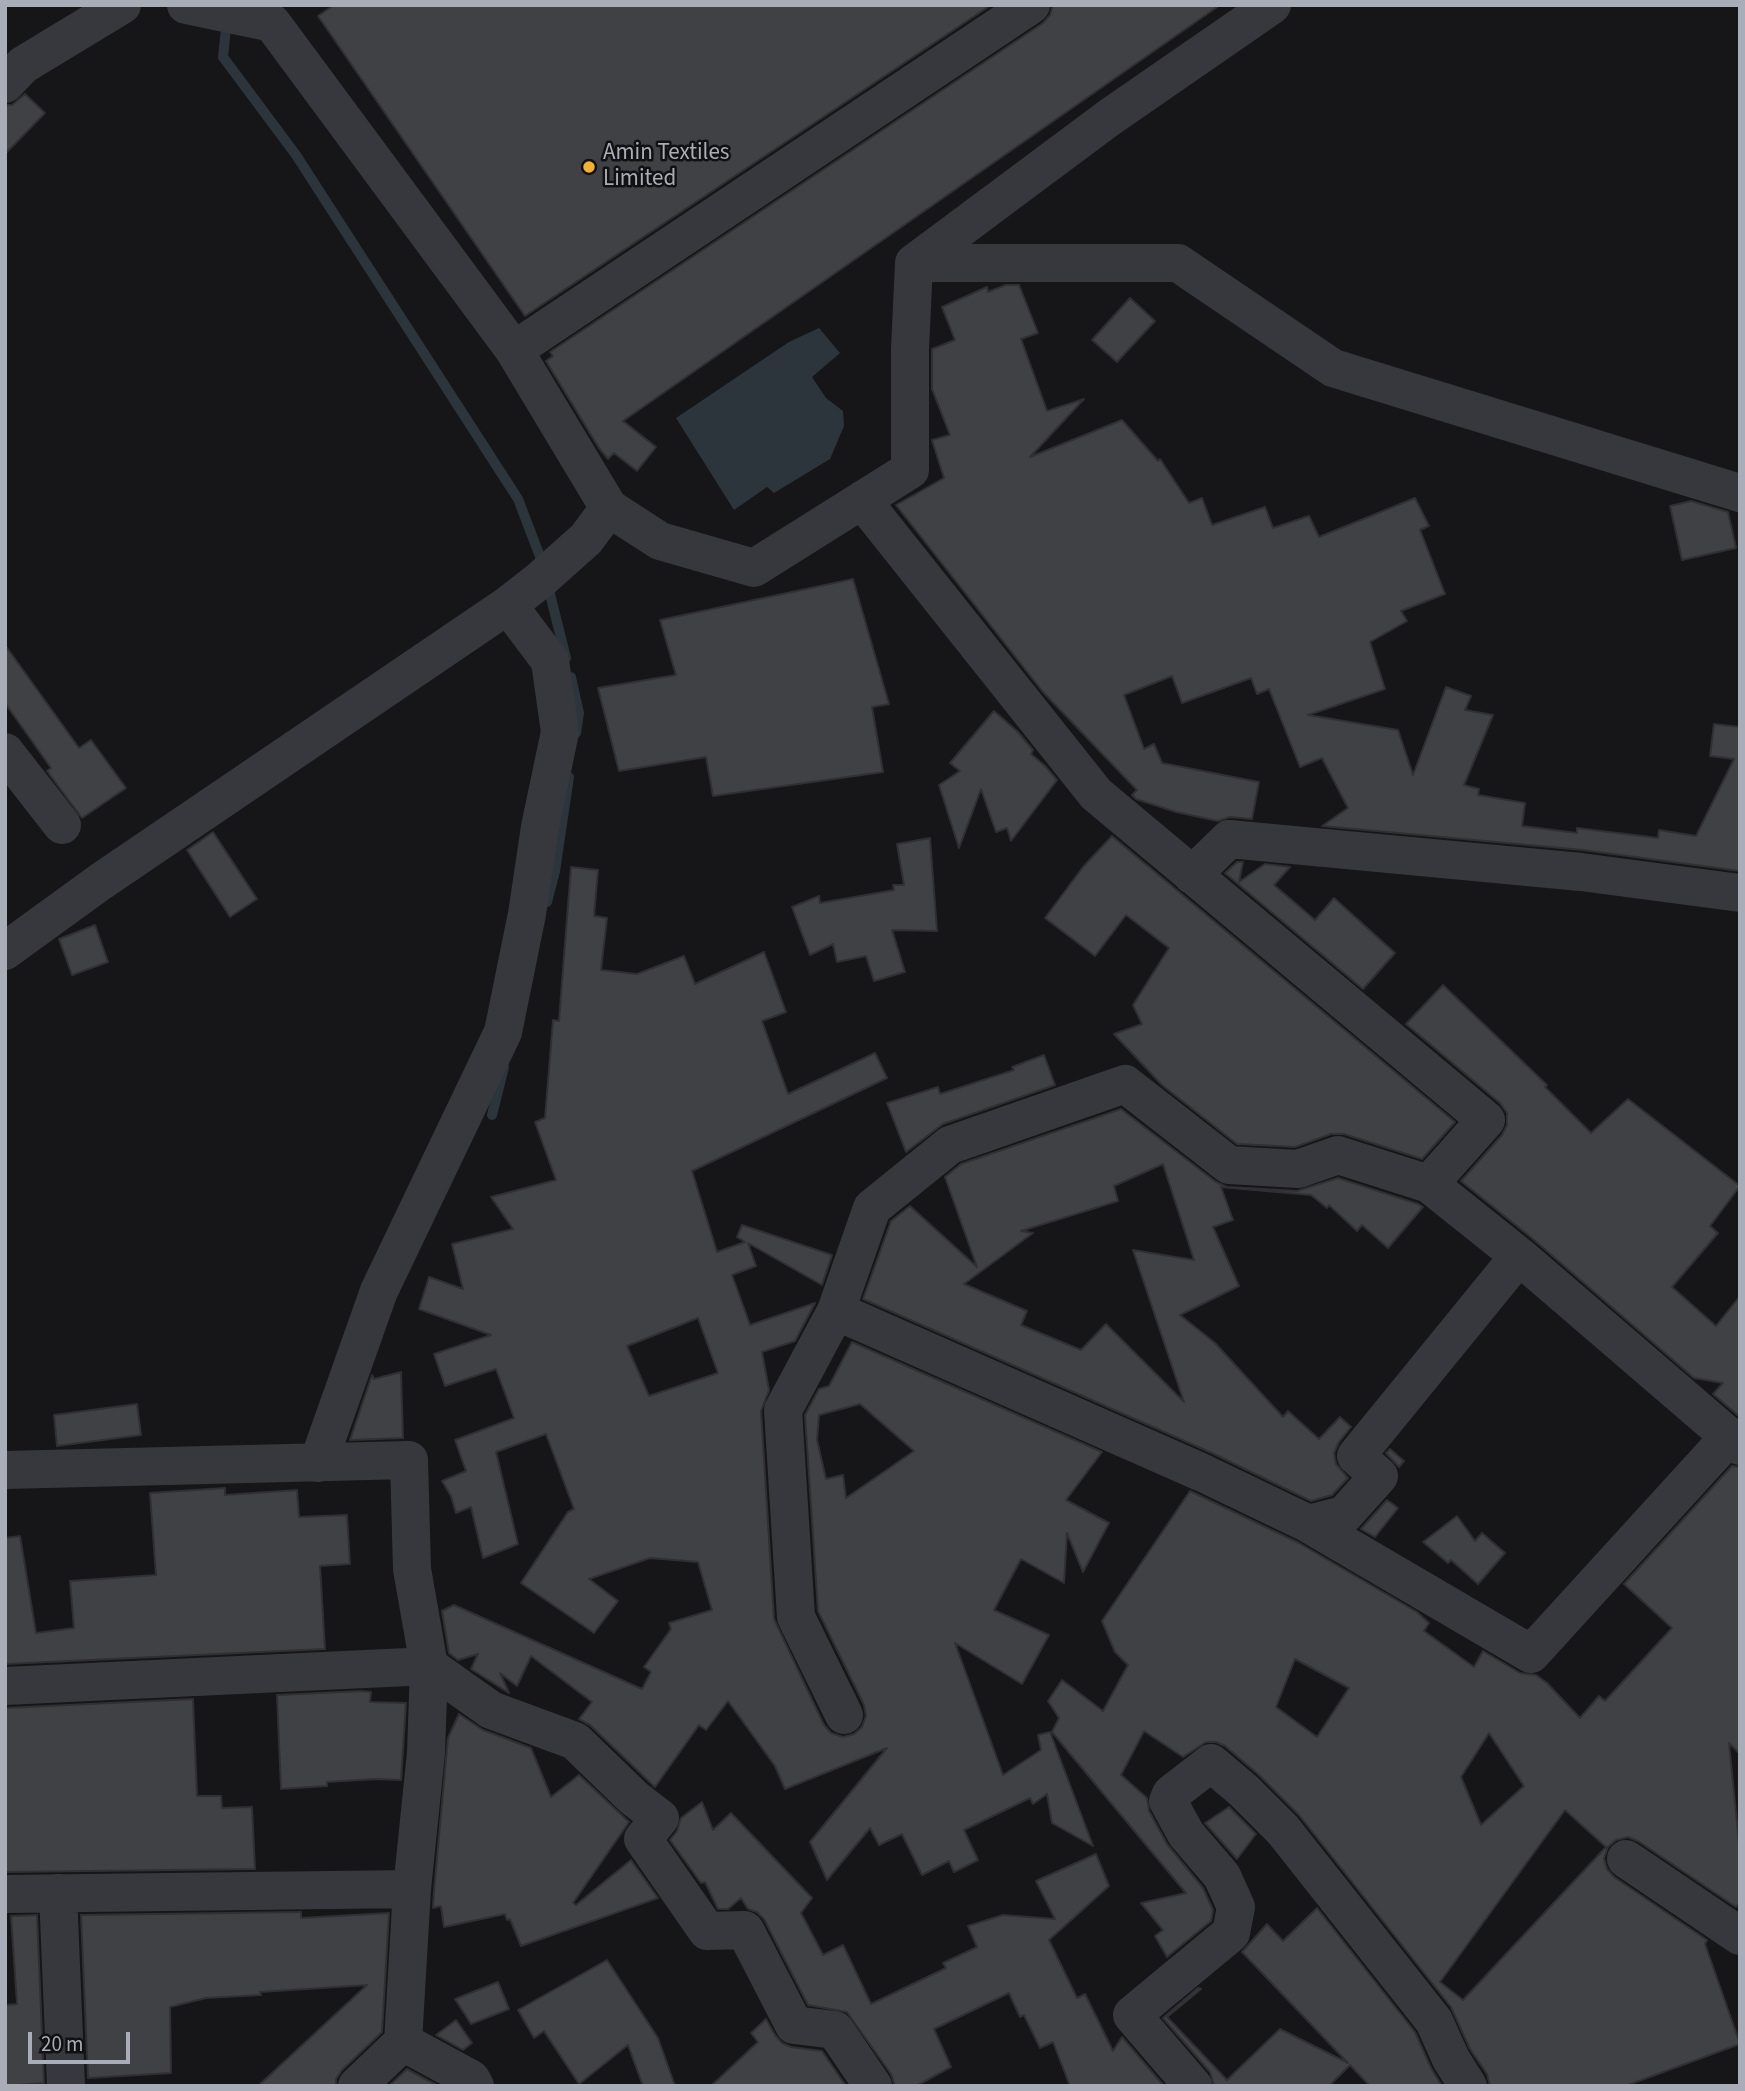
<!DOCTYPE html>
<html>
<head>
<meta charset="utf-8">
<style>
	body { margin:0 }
	#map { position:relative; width:1745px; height:2091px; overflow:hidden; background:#161618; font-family:"Source Sans 3",sans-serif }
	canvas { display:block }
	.frame { position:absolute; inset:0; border:7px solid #a8adb8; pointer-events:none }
	.scale { position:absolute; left:28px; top:2032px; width:102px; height:32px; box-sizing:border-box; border:4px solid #a8adb8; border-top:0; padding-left:9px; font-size:21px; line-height:24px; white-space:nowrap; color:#a8adb8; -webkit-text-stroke:5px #111113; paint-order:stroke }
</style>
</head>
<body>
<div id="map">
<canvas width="1745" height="2091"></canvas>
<div class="frame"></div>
<div class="scale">20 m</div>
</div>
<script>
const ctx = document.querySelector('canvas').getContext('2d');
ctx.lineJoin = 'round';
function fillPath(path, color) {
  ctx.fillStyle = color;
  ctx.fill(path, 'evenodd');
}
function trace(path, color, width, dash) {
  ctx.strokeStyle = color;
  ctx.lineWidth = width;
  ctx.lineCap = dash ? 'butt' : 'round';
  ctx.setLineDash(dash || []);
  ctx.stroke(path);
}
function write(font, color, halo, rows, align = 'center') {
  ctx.font = font + ' "Source Sans 3",sans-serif';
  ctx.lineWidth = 5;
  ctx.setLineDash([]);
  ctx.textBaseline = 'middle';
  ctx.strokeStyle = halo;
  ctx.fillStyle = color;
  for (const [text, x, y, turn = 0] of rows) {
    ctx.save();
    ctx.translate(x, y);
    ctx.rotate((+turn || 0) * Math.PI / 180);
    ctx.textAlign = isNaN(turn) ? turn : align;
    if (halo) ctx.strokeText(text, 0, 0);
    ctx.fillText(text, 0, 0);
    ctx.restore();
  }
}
fillPath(new Path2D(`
	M 819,328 L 840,353 L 812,377 L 826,398 L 843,411 L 844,426 L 830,459 L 774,493 L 767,487 L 734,510 L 676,418 L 789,342 Z`), '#2c353c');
trace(new Path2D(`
	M 227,19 L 223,57 L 296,155 L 518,499 L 544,567
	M 547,582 L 566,658
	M 571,677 L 579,713 L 576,733
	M 547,902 L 555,871 L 569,777
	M 492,1115 L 504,1067`), '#2c353c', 10);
const building = new Path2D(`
	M 334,5 L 991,5 L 525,316 L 318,16 Z
	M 1053,5 L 1220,5 L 623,421 L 656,447 L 637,471 L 614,453 L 608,459 L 599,448 L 546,361 L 553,356 L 550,352 L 1043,23 L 1050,15 Z
	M 25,94 L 45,113 L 5,154 L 5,105 L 12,105 Z
	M 1006,285 L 1019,285 L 1038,333 L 1021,339 L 1047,411 L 1084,399 L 1030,457 L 1122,420 L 1158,461 L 1160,459 L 1189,503 L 1202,498 L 1212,525 L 1265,507 L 1273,528 L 1309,516 L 1319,537 L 1415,498 L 1429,526 L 1420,530 L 1445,594 L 1401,611 L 1407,621 L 1370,642 L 1385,689 L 1308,715 L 1398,730 L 1413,775 L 1446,687 L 1471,696 L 1465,710 L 1493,715 L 1464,785 L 1479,789 L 1478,795 L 1525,803 L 1522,826 L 1577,833 L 1577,828 L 1658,838 L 1659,830 L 1696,836 L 1734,759 L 1710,756 L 1714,724 L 1740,727 L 1740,871 L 1583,850 L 1322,826 L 1348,808 L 1322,758 L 1300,767 L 1269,689 L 1257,694 L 1251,678 L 1182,703 L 1172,676 L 1124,695 L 1144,749 L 1154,744 L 1162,763 L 1259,782 L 1252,819 L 1230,817 L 1218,821 L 1176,812 L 1136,799 L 1132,795 L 1137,790 L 1043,692 L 896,505 L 944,478 L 932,440 L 950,435 L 932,389 L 932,349 L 955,340 L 942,307 L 987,287 L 988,292 Z
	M 1130,298 L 1155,321 L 1117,362 L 1092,340 Z
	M 1691,501 L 1728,512 L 1736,548 L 1682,560 L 1670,506 Z
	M 853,579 L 889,704 L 872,707 L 883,772 L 713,796 L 706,757 L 619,771 L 598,688 L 676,675 L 660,620 Z
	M 5,645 L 79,748 L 91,740 L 126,788 L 82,818 L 47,771 L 51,768 L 5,703 Z
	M 994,711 L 1018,732 L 1033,750 L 1031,754 L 1045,766 L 1057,780 L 1011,841 L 1007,828 L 996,832 L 981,789 L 959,848 L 939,785 L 960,771 L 950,763 Z
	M 213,832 L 257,899 L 230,917 L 187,850 Z
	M 1112,836 L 1455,1122 L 1422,1159 L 1344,1134 L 1331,1134 L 1295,1147 L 1237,1144 L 1162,1085 L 1114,1034 L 1142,1024 L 1133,1005 L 1169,948 L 1126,915 L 1095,956 L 1045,918 L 1083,867 Z
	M 930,838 L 937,931 L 892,930 L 905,972 L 874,981 L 866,956 L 837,962 L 833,944 L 810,955 L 792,907 L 819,896 L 820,903 L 894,890 L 893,885 L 904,885 L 897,844 Z
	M 1237,862 L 1243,862 L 1239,882 L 1265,864 L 1290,867 L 1274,885 L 1315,920 L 1334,898 L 1395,953 L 1363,989 L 1225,873 Z
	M 571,867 L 598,870 L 594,916 L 607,918 L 601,970 L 637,974 L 684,956 L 695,984 L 764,952 L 786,1012 L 762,1021 L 788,1094 L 875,1053 L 887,1078 L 692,1171 L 717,1252 L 745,1242 L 737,1237 L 742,1225 L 832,1255 L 822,1285 L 748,1243 L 756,1266 L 732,1275 L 750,1325 L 815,1303 L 795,1341 L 762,1352 L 769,1390 L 761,1411 L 774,1619 L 824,1725 L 831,1733 L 843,1737 L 854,1734 L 862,1727 L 866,1716 L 864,1705 L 818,1611 L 805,1415 L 819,1389 L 829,1386 L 852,1342 L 1102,1452 L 1066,1500 L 1109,1523 L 1083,1572 L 1067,1533 L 1064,1583 L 1021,1559 L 994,1610 L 1049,1635 L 1022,1684 L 955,1643 L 1003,1775 L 1041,1750 L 1038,1735 L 1050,1732 L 1093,1846 L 1052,1823 L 1047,1794 L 1033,1804 L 1030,1798 L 964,1830 L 978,1860 L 954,1872 L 949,1861 L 922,1875 L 902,1834 L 879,1845 L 870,1828 L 827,1880 L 810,1842 L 887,1748 L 785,1789 L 775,1766 L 728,1701 L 706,1730 L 699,1725 L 655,1787 L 590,1725 L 579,1719 L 592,1702 L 531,1656 L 517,1686 L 500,1673 L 509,1693 L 471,1669 L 478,1654 L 458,1660 L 449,1653 L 442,1611 L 454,1605 L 642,1689 L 651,1672 L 644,1667 L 671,1629 L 669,1623 L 712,1610 L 698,1562 L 650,1558 L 589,1579 L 618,1601 L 594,1633 L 521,1583 L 568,1512 L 574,1509 L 546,1434 L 496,1452 L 518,1544 L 483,1558 L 471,1507 L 456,1513 L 451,1496 L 442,1481 L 466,1471 L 455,1440 L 514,1418 L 496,1369 L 445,1386 L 434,1354 L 491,1335 L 419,1309 L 429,1277 L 463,1289 L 452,1244 L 513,1229 L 491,1197 L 556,1180 L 535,1122 L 545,1118 L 553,1020 L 559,1021 ZM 698,1318 L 718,1373 L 649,1396 L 627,1346 ZM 860,1404 L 914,1451 L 846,1498 L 843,1475 L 826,1479 L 817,1440 L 819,1415 Z
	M 95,925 L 108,962 L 72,975 L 59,939 Z
	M 1443,985 L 1547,1085 L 1545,1087 L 1591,1133 L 1628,1099 L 1740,1186 L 1710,1226 L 1718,1233 L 1672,1287 L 1716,1326 L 1740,1296 L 1740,1417 L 1713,1394 L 1723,1383 L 1694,1378 L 1533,1239 L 1461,1181 L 1502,1135 L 1507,1125 L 1507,1113 L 1500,1103 L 1406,1024 Z
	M 1044,1055 L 1055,1085 L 943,1124 L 906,1152 L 887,1103 L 938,1087 L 940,1094 L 1014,1070 L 1012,1067 Z
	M 1121,1109 L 1216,1182 L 1227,1187 L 1297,1191 L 1338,1178 L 1418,1204 L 1423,1207 L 1388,1248 L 1362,1225 L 1357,1231 L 1329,1205 L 1327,1208 L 1311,1195 L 1221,1187 L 1233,1220 L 1213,1227 L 1239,1286 L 1180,1315 L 1215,1343 L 1283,1417 L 1288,1411 L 1319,1439 L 1340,1417 L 1351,1427 L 1339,1442 L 1334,1453 L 1336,1464 L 1348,1478 L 1332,1495 L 1311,1501 L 1212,1453 L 863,1299 L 891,1221 L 910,1206 L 977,1267 L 945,1177 L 961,1164 ZM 1163,1164 L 1194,1260 L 1133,1250 L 1184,1402 L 1106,1324 L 1081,1350 L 1021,1325 L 1027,1311 L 964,1284 L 1033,1233 L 1021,1231 L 1118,1201 L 1114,1186 Z
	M 401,1372 L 403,1438 L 350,1440 L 372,1375 L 374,1379 Z
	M 137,1404 L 141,1435 L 57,1446 L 54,1415 Z
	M 1390,1449 L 1404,1461 L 1399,1467 L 1386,1453 Z
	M 1732,1466 L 1740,1467 L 1740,1754 L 1729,1743 L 1740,1853 L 1740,1902 L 1736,1907 L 1638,1841 L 1628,1837 L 1616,1840 L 1608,1847 L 1604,1858 L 1607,1869 L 1614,1877 L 1707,1940 L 1705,1944 L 1740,2044 L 1625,2086 L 1490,2086 L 1487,2074 L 1470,2049 L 1451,2007 L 1299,1815 L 1258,1774 L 1225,1746 L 1216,1742 L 1206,1742 L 1183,1757 L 1144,1731 L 1121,1775 L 1147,1798 L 1149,1811 L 1167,1844 L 1203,1888 L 1213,1910 L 1211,1921 L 1167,1957 L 1155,1936 L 1163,1930 L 1141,1903 L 1186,1893 L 1052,1732 L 1059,1718 L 1048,1701 L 1062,1680 L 1103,1711 L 1128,1665 L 1115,1652 L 1102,1621 L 1190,1491 L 1299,1543 L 1417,1612 L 1429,1623 L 1424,1631 L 1474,1667 L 1483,1651 L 1520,1673 L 1536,1675 L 1547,1683 L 1580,1718 L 1599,1696 L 1605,1701 L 1672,1628 L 1624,1584 ZM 1295,1659 L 1349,1688 L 1317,1737 L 1276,1707 ZM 1489,1733 L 1524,1786 L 1481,1825 L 1461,1777 ZM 1565,1810 L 1606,1847 L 1463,2000 L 1440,1982 Z
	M 225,1488 L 225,1495 L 297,1490 L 299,1517 L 347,1515 L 350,1564 L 320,1566 L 325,1649 L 5,1664 L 5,1538 L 20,1536 L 36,1633 L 74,1628 L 70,1581 L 156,1575 L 150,1493 Z
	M 1387,1500 L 1398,1508 L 1375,1537 L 1361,1529 Z
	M 1457,1516 L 1475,1541 L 1482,1533 L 1505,1553 L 1478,1584 L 1451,1560 L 1448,1563 L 1423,1542 Z
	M 361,1691 L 371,1692 L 370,1702 L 406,1703 L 401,1780 L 376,1779 L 327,1782 L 327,1786 L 281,1789 L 277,1695 Z
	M 193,1699 L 197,1796 L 221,1796 L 222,1808 L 252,1807 L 255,1869 L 5,1872 L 5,1708 Z
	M 459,1714 L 483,1730 L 531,1748 L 551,1797 L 579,1775 L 629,1822 L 573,1903 L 576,1905 L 631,1860 L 658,1898 L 521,1946 L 510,1919 L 507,1920 L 505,1914 L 444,1927 L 441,1906 L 433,1908 L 434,1891 L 448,1738 Z
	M 702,1802 L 713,1830 L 731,1813 L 812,1898 L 801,1913 L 823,1955 L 843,1945 L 871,2004 L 946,1968 L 943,1963 L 977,1947 L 968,1926 L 1003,1915 L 1055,1919 L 1036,1881 L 1096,1854 L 1109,1886 L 1049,1940 L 1077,1998 L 1085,1994 L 1113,2051 L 1122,2037 L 1164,2086 L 1070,2086 L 1053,2042 L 1040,2048 L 1024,2015 L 1020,2017 L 1009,1993 L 934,2029 L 951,2067 L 916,2086 L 895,2086 L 891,2074 L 847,2012 L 808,2005 L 764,1919 L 757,1912 L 748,1909 L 741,1898 L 728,1909 L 718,1909 L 705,1882 L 701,1883 L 670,1840 L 677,1831 L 681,1818 Z
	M 1229,1807 L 1256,1834 L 1237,1859 L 1205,1823 Z
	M 1317,1908 L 1415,2032 L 1431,2068 L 1442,2086 L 1370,2086 L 1350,2065 L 1329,2086 L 1214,2086 L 1210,2072 L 1163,2018 L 1198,1988 L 1201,1989 L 1167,2017 L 1227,2080 L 1280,2029 L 1348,2063 L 1242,1952 L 1267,1924 L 1283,1941 Z
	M 301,1912 L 301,1918 L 389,1913 L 382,2032 L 342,2070 L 336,2079 L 336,2086 L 258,2086 L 367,1985 L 260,1992 L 261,1995 L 206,1998 L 170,2007 L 171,2073 L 88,2078 L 81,1915 Z
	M 37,1915 L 44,2083 L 5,2086 L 5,2005 L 17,2004 L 11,1916 Z
	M 607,1960 L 658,2038 L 675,2086 L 643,2086 L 628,2045 L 579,2084 L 544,2031 L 534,2038 L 518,2010 Z
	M 498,1982 L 509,2009 L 471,2024 L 455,1999 Z
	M 766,2019 L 775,2035 L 782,2043 L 791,2047 L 822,2051 L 846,2086 L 711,2086 L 758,2042 L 751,2033 Z
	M 456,2020 L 472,2043 L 463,2050 L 436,2035 Z
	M 407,2069 L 438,2086 L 389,2086 Z`);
fillPath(building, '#404145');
trace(building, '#303034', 2);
trace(new Path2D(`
	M 186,5 L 272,23 L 514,350 L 609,508 L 660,541 L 754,568 L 910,470 L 910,349 L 914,263 L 1110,117 L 1272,5
	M 5,84 L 23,65 L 122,5
	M 914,263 L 1178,263 L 1333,368 L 1740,493
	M 514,350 L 1031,5
	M 862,500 L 1096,794 L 1486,1120 L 1429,1184
	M 5,752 L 62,825
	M 1192,875 L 1229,839 L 1581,872 L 1740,893
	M 5,951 L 100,882 L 508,605 L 540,580 L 586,539 L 609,508
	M 1519,1256 L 1356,1456 L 1379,1476 L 1344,1515 L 1309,1524 L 1203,1473 L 836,1311 L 872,1208 L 950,1145 L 1125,1084 L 1229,1165 L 1298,1169 L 1338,1155 L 1429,1184 L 1519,1256 L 1740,1446
	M 836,1311 L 783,1410 L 796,1617 L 844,1715
	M 318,1463 L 379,1291 L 503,1032 L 527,914 L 540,827 L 560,732 L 550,661 L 508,605
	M 5,1470 L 409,1460 L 412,1569 L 429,1666 L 426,1753 L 412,1889 L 403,2042
	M 1309,1524 L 1531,1654 L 1729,1437
	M 5,1686 L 429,1666 L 491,1710 L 575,1741 L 634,1798 L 660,1818 L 643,1839 L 707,1931 L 745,1930 L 794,2025 L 835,2030 L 873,2086
	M 1626,1859 L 1740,1936
	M 58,1893 L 66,2086
	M 5,1894 L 412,1889
	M 357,2086 L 403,2042 L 471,2079 L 475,2086
	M 1193,2086 L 1132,2015 L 1231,1933 L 1236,1907 L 1222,1876 L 1186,1834 L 1168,1801 L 1171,1794 L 1211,1763 L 1243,1790 L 1283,1830 L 1434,2021 L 1451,2059 L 1468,2086`), '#37383d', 38);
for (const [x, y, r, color] of [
	[589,167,7,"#f2b134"]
]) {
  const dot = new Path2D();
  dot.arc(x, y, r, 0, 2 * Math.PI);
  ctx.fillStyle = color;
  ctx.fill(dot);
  trace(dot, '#111113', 2.5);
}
write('23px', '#a8adb8', '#111113', [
	["Amin Textiles",603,154],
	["Limited",603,180]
], 'left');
</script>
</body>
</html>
